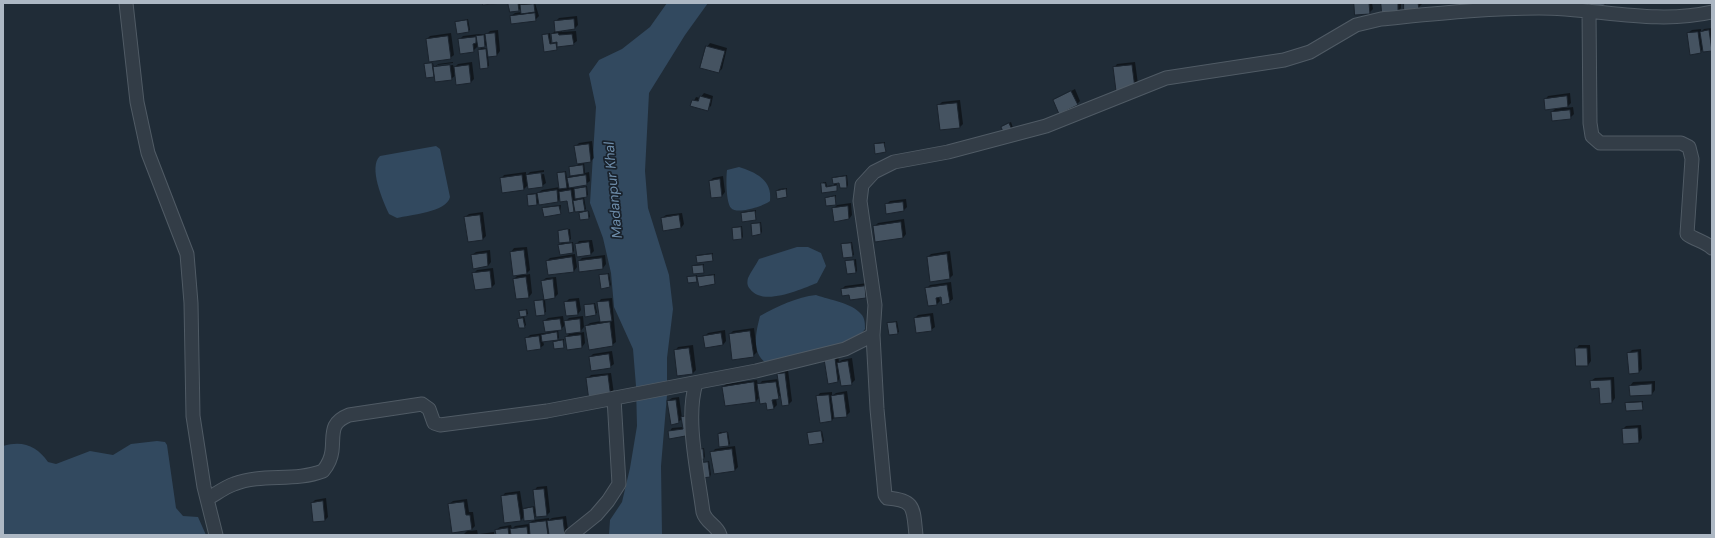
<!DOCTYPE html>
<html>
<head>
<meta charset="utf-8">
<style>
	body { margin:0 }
	#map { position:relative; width:1715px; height:538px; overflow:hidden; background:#202c37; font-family:"DM Sans",sans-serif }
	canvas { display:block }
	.frame { position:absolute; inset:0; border:4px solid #adb8c4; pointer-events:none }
</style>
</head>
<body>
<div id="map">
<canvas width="1715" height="538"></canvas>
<div class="frame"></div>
</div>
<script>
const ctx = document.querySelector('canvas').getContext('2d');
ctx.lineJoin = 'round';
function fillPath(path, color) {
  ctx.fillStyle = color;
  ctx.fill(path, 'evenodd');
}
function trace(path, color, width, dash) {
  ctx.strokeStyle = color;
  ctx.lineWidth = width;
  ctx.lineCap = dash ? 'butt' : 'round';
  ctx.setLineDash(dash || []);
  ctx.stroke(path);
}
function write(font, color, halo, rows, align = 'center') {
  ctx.font = font + ' "DM Sans",sans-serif';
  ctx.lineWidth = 3.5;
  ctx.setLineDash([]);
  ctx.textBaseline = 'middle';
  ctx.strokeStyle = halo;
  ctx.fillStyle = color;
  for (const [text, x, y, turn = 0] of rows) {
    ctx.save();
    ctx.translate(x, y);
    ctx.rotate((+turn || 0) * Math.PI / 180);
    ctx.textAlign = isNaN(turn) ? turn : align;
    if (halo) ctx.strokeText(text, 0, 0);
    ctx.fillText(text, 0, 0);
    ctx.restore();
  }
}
fillPath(new Path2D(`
	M 667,3 L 708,3 L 685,35 L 649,93 L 645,171 L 648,208 L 669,275 L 673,309 L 667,358 L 667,395 L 661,466 L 662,535 L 609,535 L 610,520 L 622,502 L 630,468 L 637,426 L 636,386 L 633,349 L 614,307 L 611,273 L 603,238 L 590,203 L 596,107 L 589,74 L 599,60 L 622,49 L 650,27 Z
	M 436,146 L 440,149 L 450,197 C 447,212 410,215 397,218 L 389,214 C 383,201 368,167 380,156 Z
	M 739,167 C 755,172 773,180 770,201 C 764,206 737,215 731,208 C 726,202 726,178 727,170 Z
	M 797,247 L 808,247 L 821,253 L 826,266 L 817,283 C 801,289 763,307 750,289 C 747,286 747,282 748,278 C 751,271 756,265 759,259 Z
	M 816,295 C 830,300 852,303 861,314 C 865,318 865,324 865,329 L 855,342 L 766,363 C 751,352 756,332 760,316 C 778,306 797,297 816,295 Z
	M 157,441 L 165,442 L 167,445 L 176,508 L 183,516 L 198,517 L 206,535 L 3,535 L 3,446 C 23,440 37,446 48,462 L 56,464 L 90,451 L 113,455 L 131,444 Z`), '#32495f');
fillPath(new Path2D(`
	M 509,3 L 535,3 L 539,16 L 535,20 L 511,16 L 515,13 L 522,12 L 521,8 L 519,10 Z
	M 1355,3 L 1372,3 L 1373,9 L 1369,13 Z
	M 1382,3 L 1401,3 L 1401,8 L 1398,12 Z
	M 1405,3 L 1422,3 L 1422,4 L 1418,8 Z
	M 577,16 L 578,25 L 575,28 L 561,30 L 562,32 L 576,31 L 577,41 L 573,44 L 557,46 L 556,49 L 545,51 L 543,35 L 550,33 L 551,43 L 553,42 L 552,34 L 555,31 L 555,22 L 559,18 Z
	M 468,19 L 470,30 L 468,31 L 456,22 Z
	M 1712,26 L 1712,49 L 1703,49 L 1700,52 L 1688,33 L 1692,30 L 1701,29 L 1701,32 L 1704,29 L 1712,28 Z
	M 498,30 L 500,51 L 497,55 L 488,56 L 489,66 L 481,68 L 479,50 L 482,47 L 477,47 L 473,51 L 459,40 L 463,36 L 479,34 L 485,34 L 485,36 L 490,31 ZM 487,44 L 488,48 L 483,48 Z
	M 451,33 L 454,55 L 450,58 L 427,39 L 430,36 Z
	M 710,43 L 727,48 L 722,69 L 718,72 L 707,47 Z
	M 453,62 L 453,63 L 437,65 L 437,67 L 453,65 L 454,68 L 458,64 L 472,62 L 474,79 L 471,82 L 456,75 L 451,79 L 435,74 L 433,76 L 425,65 L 433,63 L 434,68 L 438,64 Z
	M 1135,62 L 1138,84 L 1135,87 L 1114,68 L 1117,64 Z
	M 1075,89 L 1080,101 L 1077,104 L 1054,100 Z
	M 704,93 L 713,96 L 711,106 L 707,109 L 692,105 L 696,97 L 700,98 Z
	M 1570,93 L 1571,103 L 1566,108 L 1573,107 L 1574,114 L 1570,118 L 1552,112 L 1557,107 L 1545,100 L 1548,96 Z
	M 960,100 L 963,124 L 960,127 L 938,106 L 942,102 Z
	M 1011,122 L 1013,128 L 1005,133 L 1003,126 Z
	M 592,141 L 594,158 L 591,161 L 584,162 L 585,173 L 589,172 L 590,181 L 586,184 L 574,186 L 575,189 L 587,186 L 588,195 L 584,197 L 586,209 L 583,211 L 589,211 L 590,217 L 588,218 L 580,213 L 583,210 L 576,209 L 570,212 L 568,200 L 560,199 L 558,201 L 539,202 L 537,204 L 529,205 L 528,195 L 529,194 L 537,193 L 537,194 L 542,190 L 560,187 L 558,173 L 566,171 L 567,179 L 571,175 L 570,167 L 578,165 L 575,147 L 579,143 Z
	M 885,142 L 885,151 L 875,144 L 877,143 Z
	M 544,170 L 544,172 L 529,174 L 529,176 L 544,174 L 546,183 L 542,186 L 528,185 L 524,189 L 503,192 L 501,179 L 504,175 L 526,172 L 526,176 L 530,172 Z
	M 847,175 L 848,185 L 847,187 L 841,187 L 840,182 L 837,182 L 837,190 L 823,192 L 823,182 L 826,182 L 827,186 L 834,185 L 835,177 Z
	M 723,176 L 725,192 L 722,196 L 710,181 L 713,178 Z
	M 787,188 L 787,196 L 777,191 L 779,189 Z
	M 836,195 L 836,204 L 826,198 L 828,197 Z
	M 906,199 L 907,207 L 904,210 L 887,213 L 886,205 L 890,201 Z
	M 851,203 L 852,215 L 849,219 L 835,220 L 833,209 L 837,205 Z
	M 561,205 L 560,213 L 543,209 L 545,207 Z
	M 756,210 L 756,219 L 743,221 L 743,212 Z
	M 483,212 L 486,236 L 483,239 L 465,217 L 469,214 Z
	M 682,213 L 684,224 L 681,228 L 662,218 L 666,215 Z
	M 904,219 L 906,234 L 903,238 L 874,227 L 878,223 Z
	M 761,222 L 762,232 L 761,233 L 752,225 Z
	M 742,226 L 743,237 L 742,238 L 733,228 Z
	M 570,229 L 571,239 L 567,243 L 573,242 L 574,251 L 573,252 L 559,245 L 563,242 L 559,231 Z
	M 592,240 L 594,251 L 591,254 L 576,245 L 579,241 Z
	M 852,242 L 854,255 L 852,256 L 843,244 Z
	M 527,247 L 530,270 L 525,275 L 530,274 L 532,293 L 529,297 L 517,298 L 514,279 L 519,274 L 511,252 L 514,248 Z
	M 490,250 L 491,262 L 488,266 L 472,255 L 476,252 Z
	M 950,251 L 953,275 L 950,278 L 931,281 L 928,257 L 931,254 Z
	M 713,253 L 712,260 L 697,256 L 698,255 Z
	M 575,254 L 577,267 L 574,271 L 547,261 L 550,258 Z
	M 605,255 L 606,264 L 603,268 L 579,261 L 582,258 Z
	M 856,259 L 857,271 L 856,272 L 846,262 Z
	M 704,264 L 703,272 L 693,267 L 694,265 Z
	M 493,268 L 495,284 L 492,287 L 473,274 L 477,270 Z
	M 609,273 L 611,285 L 610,286 L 600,276 Z
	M 715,274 L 715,283 L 698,278 L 696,281 L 688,278 L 697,275 L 697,279 L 700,276 Z
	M 556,277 L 558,294 L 555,297 L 545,299 L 542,281 L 546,278 Z
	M 951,282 L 953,299 L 949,302 L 942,296 L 939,297 L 940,301 L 937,304 L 927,288 L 930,285 Z
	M 868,283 L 869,293 L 866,297 L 850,294 L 842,289 L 845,286 Z
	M 579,298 L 581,310 L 578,314 L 565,303 L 569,299 Z
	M 612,298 L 616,342 L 612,345 L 586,326 L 590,323 L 601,321 L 598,303 L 601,299 Z
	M 545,299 L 546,312 L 537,315 L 535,301 Z
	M 595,303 L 597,313 L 595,314 L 585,305 Z
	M 527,309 L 528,314 L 524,316 L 526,325 L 524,327 L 519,319 L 521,318 L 520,312 Z
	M 933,313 L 935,327 L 931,330 L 915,318 L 918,315 Z
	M 563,316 L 564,323 L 569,318 L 583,316 L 584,327 L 579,333 L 584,332 L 585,343 L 582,347 L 566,337 L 571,332 L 566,324 L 561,329 L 558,329 L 559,338 L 556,340 L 564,339 L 564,347 L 554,342 L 557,339 L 543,341 L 544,345 L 540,348 L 526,339 L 530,335 L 551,332 L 544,321 L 548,318 Z
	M 897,321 L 899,332 L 897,333 L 888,323 Z
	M 754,328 L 757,352 L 753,356 L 730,334 L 733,331 Z
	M 725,330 L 726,341 L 723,345 L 705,336 L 708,333 Z
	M 693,345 L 696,370 L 693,373 L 675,351 L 678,347 Z
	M 1579,345 L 1590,345 L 1591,361 L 1588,365 L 1576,349 Z
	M 1641,349 L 1642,369 L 1639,372 L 1629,353 L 1632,350 Z
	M 612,351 L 614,364 L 610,367 L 590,357 L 593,354 Z
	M 838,355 L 839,362 L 842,360 L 852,358 L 855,380 L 851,384 L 840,378 L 838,381 L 825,359 Z
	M 788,370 L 792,401 L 789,404 L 781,395 L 776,398 L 777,405 L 773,409 L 760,397 L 756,401 L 723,387 L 726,384 L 757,380 L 758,386 L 762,381 L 779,379 L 778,374 L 781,371 Z
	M 611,373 L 614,394 L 590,400 L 587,379 L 591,375 Z
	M 1614,377 L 1615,398 L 1612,402 L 1600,387 L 1591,381 L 1595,378 Z
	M 1655,381 L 1655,390 L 1652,394 L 1631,395 L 1630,386 L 1633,382 Z
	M 847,391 L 850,412 L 846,416 L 835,417 L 832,420 L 817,397 L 820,393 L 832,392 L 832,396 L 836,393 Z
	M 679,397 L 682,418 L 686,414 L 694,431 L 669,432 L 672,428 L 683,427 L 682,419 L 678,422 L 668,401 L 672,398 Z
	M 1643,401 L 1642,409 L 1626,403 L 1628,402 Z
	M 1641,425 L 1642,438 L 1639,442 L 1623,429 L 1626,426 Z
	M 822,431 L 824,441 L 822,442 L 809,434 Z
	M 720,432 L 728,432 L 730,444 L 728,445 L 719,434 Z
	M 735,446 L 738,467 L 735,470 L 712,453 L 715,449 Z
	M 704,448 L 705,457 L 704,458 L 699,449 Z
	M 709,461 L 711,475 L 710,476 L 701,464 Z
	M 547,486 L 550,512 L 547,515 L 535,517 L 534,519 L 525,516 L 521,520 L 502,497 L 505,493 L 520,491 L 523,510 L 525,508 L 536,506 L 534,491 L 537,487 Z
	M 326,498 L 328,517 L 325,520 L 312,503 L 315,500 Z
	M 467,499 L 469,512 L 473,512 L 475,526 L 470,531 L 477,530 L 478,535 L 463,535 L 468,530 L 449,504 L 453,501 Z
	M 566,516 L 568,530 L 565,534 L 550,535 L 550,532 L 547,535 L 497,535 L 496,530 L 500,527 L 511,525 L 512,529 L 515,526 L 529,524 L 533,520 L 549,518 L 549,520 L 552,518 Z
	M 494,532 L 494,535 L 479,535 L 480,534 Z`), '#0007');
const building = new Path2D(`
	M 483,3 L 502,3 L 483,5 Z
	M 508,3 L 518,3 L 519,11 L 510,12 Z
	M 1354,3 L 1369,3 L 1370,14 L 1355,15 Z
	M 1381,3 L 1398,3 L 1398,12 L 1382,14 Z
	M 1404,3 L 1418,3 L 1419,9 L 1404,10 Z
	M 1586,3 L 1605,3 L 1605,5 L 1586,7 Z
	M 534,4 L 535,12 L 521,14 L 520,5 Z
	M 535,13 L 536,21 L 511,24 L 510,16 Z
	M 574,19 L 575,29 L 555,32 L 554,21 Z
	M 467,20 L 469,32 L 457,34 L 455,22 Z
	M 1709,30 L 1712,51 L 1703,52 L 1700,32 Z
	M 1698,32 L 1701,53 L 1690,55 L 1687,33 Z
	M 495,33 L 497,56 L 488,57 L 485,34 Z
	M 558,33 L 559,35 L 572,34 L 574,45 L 557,47 L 557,42 L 552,43 L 551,34 Z
	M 548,34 L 550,44 L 556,43 L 557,50 L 544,52 L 542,35 Z
	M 484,35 L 485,47 L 478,48 L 476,36 Z
	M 448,36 L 451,59 L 429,62 L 426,39 Z
	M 476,37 L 476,43 L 473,44 L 474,52 L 460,54 L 458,39 Z
	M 706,46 L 725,51 L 719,73 L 700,68 Z
	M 486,49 L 488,68 L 480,69 L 478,50 Z
	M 432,63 L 434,77 L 426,78 L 424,64 Z
	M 450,65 L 452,80 L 435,82 L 433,67 Z
	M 469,65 L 471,83 L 456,85 L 454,67 Z
	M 1132,65 L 1135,88 L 1116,91 L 1113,67 Z
	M 1071,91 L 1078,105 L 1059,114 L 1053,100 Z
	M 700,96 L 711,99 L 708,111 L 690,106 L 692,100 L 698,101 Z
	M 1567,96 L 1568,107 L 1545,110 L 1544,99 Z
	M 957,103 L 960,128 L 940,130 L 937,105 Z
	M 1570,110 L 1571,119 L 1552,121 L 1551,112 Z
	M 1009,123 L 1012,130 L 1004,134 L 1001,127 Z
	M 884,143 L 886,152 L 875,154 L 874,144 Z
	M 589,144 L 591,162 L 577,164 L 574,146 Z
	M 583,165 L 584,174 L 570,176 L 569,167 Z
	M 565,172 L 567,188 L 559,189 L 557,173 Z
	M 541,173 L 543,187 L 528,189 L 526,175 Z
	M 522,175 L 524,190 L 502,193 L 500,178 Z
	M 586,175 L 587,185 L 569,188 L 567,178 Z
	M 846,176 L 847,188 L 840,188 L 839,183 L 833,184 L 832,178 Z
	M 720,179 L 722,197 L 711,198 L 709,181 Z
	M 821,183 L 825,183 L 826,187 L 837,185 L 837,191 L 822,193 Z
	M 586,187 L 587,197 L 575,199 L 574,189 Z
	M 786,189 L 787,197 L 777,199 L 776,191 Z
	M 557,190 L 558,202 L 539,205 L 537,193 Z
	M 571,190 L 574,212 L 569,213 L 567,201 L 560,202 L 559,192 Z
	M 536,194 L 537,205 L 528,206 L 527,195 Z
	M 835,196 L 836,205 L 826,206 L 825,198 Z
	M 583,199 L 585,211 L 575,212 L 573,201 Z
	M 903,202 L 904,211 L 886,214 L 885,204 Z
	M 559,206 L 561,214 L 544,217 L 542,208 Z
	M 848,206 L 849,219 L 834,222 L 832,208 Z
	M 588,211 L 589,219 L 580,220 L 579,213 Z
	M 755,211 L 756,220 L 742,222 L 741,213 Z
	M 480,215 L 483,240 L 468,242 L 464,217 Z
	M 679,215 L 681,228 L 663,231 L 661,218 Z
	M 901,222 L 903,238 L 875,242 L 873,226 Z
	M 760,223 L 761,234 L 752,236 L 751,224 Z
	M 741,227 L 742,239 L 733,240 L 732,228 Z
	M 568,229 L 570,242 L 559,243 L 558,231 Z
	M 589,242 L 591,255 L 577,257 L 575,244 Z
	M 572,243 L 573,253 L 560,255 L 558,245 Z
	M 851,243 L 853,257 L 843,258 L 841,244 Z
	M 524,250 L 527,274 L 513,276 L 510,252 Z
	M 487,253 L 488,266 L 473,269 L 471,255 Z
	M 712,254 L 713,261 L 697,263 L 696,256 Z
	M 947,254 L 950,279 L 930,282 L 927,257 Z
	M 572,257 L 574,272 L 548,275 L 546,261 Z
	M 602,258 L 603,269 L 579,272 L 578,261 Z
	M 854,260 L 856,273 L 847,274 L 845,261 Z
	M 703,265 L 704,273 L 693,274 L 692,266 Z
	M 490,271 L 492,288 L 475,290 L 472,273 Z
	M 608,274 L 610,287 L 601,289 L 599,275 Z
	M 714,275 L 715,284 L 699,287 L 697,277 Z
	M 696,276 L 697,282 L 688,283 L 687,277 Z
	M 526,277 L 529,298 L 516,299 L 513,279 Z
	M 553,279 L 555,298 L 544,300 L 541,281 Z
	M 947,285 L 950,303 L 942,305 L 941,297 L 936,298 L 937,305 L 928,306 L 925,288 Z
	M 865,286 L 866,298 L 850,300 L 849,295 L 842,296 L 841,289 Z
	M 543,300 L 545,315 L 536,316 L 534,301 Z
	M 576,301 L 578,315 L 566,316 L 564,302 Z
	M 609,301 L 612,321 L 600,322 L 597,302 Z
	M 594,304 L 596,315 L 585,317 L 584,305 Z
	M 526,310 L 527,316 L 520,317 L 519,311 Z
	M 930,316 L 932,331 L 916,333 L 914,318 Z
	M 523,318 L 525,328 L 519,328 L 517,319 Z
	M 560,319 L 562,330 L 545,332 L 543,321 Z
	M 580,319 L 581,332 L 566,334 L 564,321 Z
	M 610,322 L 613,346 L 589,350 L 585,326 Z
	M 896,322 L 898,334 L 889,335 L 887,323 Z
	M 750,331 L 754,357 L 732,360 L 729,334 Z
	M 557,332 L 558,340 L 542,342 L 541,335 Z
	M 721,333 L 723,345 L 705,348 L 703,336 Z
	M 581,335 L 582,348 L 567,350 L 565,337 Z
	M 539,336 L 541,349 L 527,351 L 525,338 Z
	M 563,340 L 564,348 L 554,349 L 553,342 Z
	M 689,348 L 693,374 L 677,376 L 674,350 Z
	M 1575,348 L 1587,348 L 1588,366 L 1576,366 Z
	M 1638,352 L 1639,373 L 1629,374 L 1627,353 Z
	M 609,354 L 611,368 L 591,371 L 589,357 Z
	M 835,358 L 838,382 L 828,384 L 824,359 Z
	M 848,361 L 852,385 L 841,386 L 837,363 Z
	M 785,373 L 789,405 L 782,406 L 777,374 Z
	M 608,375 L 611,398 L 589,401 L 586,378 Z
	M 1611,380 L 1612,403 L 1600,404 L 1599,388 L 1591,389 L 1590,381 Z
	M 754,382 L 756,402 L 725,406 L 722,387 Z
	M 776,382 L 779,399 L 772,400 L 774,409 L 767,410 L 766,403 L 760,404 L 757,384 Z
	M 1652,384 L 1652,395 L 1630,396 L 1629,386 Z
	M 844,394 L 847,417 L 834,418 L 831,396 Z
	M 829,395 L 832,421 L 820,423 L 816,396 Z
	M 676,400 L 679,423 L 671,425 L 667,401 Z
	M 1642,402 L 1643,410 L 1626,411 L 1625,403 Z
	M 688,416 L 691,435 L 669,439 L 668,431 L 683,429 L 681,417 Z
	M 1638,428 L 1639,443 L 1623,444 L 1622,429 Z
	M 821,431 L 823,443 L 809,445 L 807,433 Z
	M 727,432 L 729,446 L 719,447 L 718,434 Z
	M 703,449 L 704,459 L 698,460 L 696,450 Z
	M 732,449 L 735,471 L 714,474 L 710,452 Z
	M 708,462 L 710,477 L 702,478 L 700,463 Z
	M 544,489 L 547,516 L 536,517 L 533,490 Z
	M 517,494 L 521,521 L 504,523 L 501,496 Z
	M 323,501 L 325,521 L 313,522 L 311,503 Z
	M 464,502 L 466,515 L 470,515 L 472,530 L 452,533 L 448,504 Z
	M 533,507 L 535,520 L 524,521 L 523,509 Z
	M 563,519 L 565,535 L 549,535 L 547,521 Z
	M 546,521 L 548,535 L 530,535 L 529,523 Z
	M 527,527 L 528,535 L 511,535 L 510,529 Z
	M 508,528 L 509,535 L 496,535 L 495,530 Z`);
fillPath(building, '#455361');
trace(building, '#1b242e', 1);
const minor = new Path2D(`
	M 126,3 L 137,102 L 148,153 L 187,254 L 191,303 L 193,416 L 204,487 L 216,535
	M 1589,11 L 1590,123 L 1592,136 L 1600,143 L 1681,143 L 1689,147 L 1692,159 L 1687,234 C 1695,240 1704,241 1712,248
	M 873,335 L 875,305 L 860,201 L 862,185 L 874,172 L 894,162 L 948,152 L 1046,126 L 1166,78 L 1284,60 L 1310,52 L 1356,25 L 1381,19 C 1433,14 1486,8 1539,8 C 1597,8 1654,25 1712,12
	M 696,383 C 685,419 698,473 703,512 C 706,523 717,525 720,535
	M 207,499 C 216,494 225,487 234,484 C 262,473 295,482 323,471 C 328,465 331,459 332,451 C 334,434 329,423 349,415 L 422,404 L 429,409 L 434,423 L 440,425 L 547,411 L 756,371 L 845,349 L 873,335 L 877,409 L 885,495 L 887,498 C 916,500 913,509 916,535
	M 571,535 L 596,515 L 608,501 L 619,484 L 614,398`);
trace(minor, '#505b65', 15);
trace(minor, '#333d47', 13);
write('italic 14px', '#6d8ca9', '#19222c', [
	["Madanpur Khal",614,190,-95]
]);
</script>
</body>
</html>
